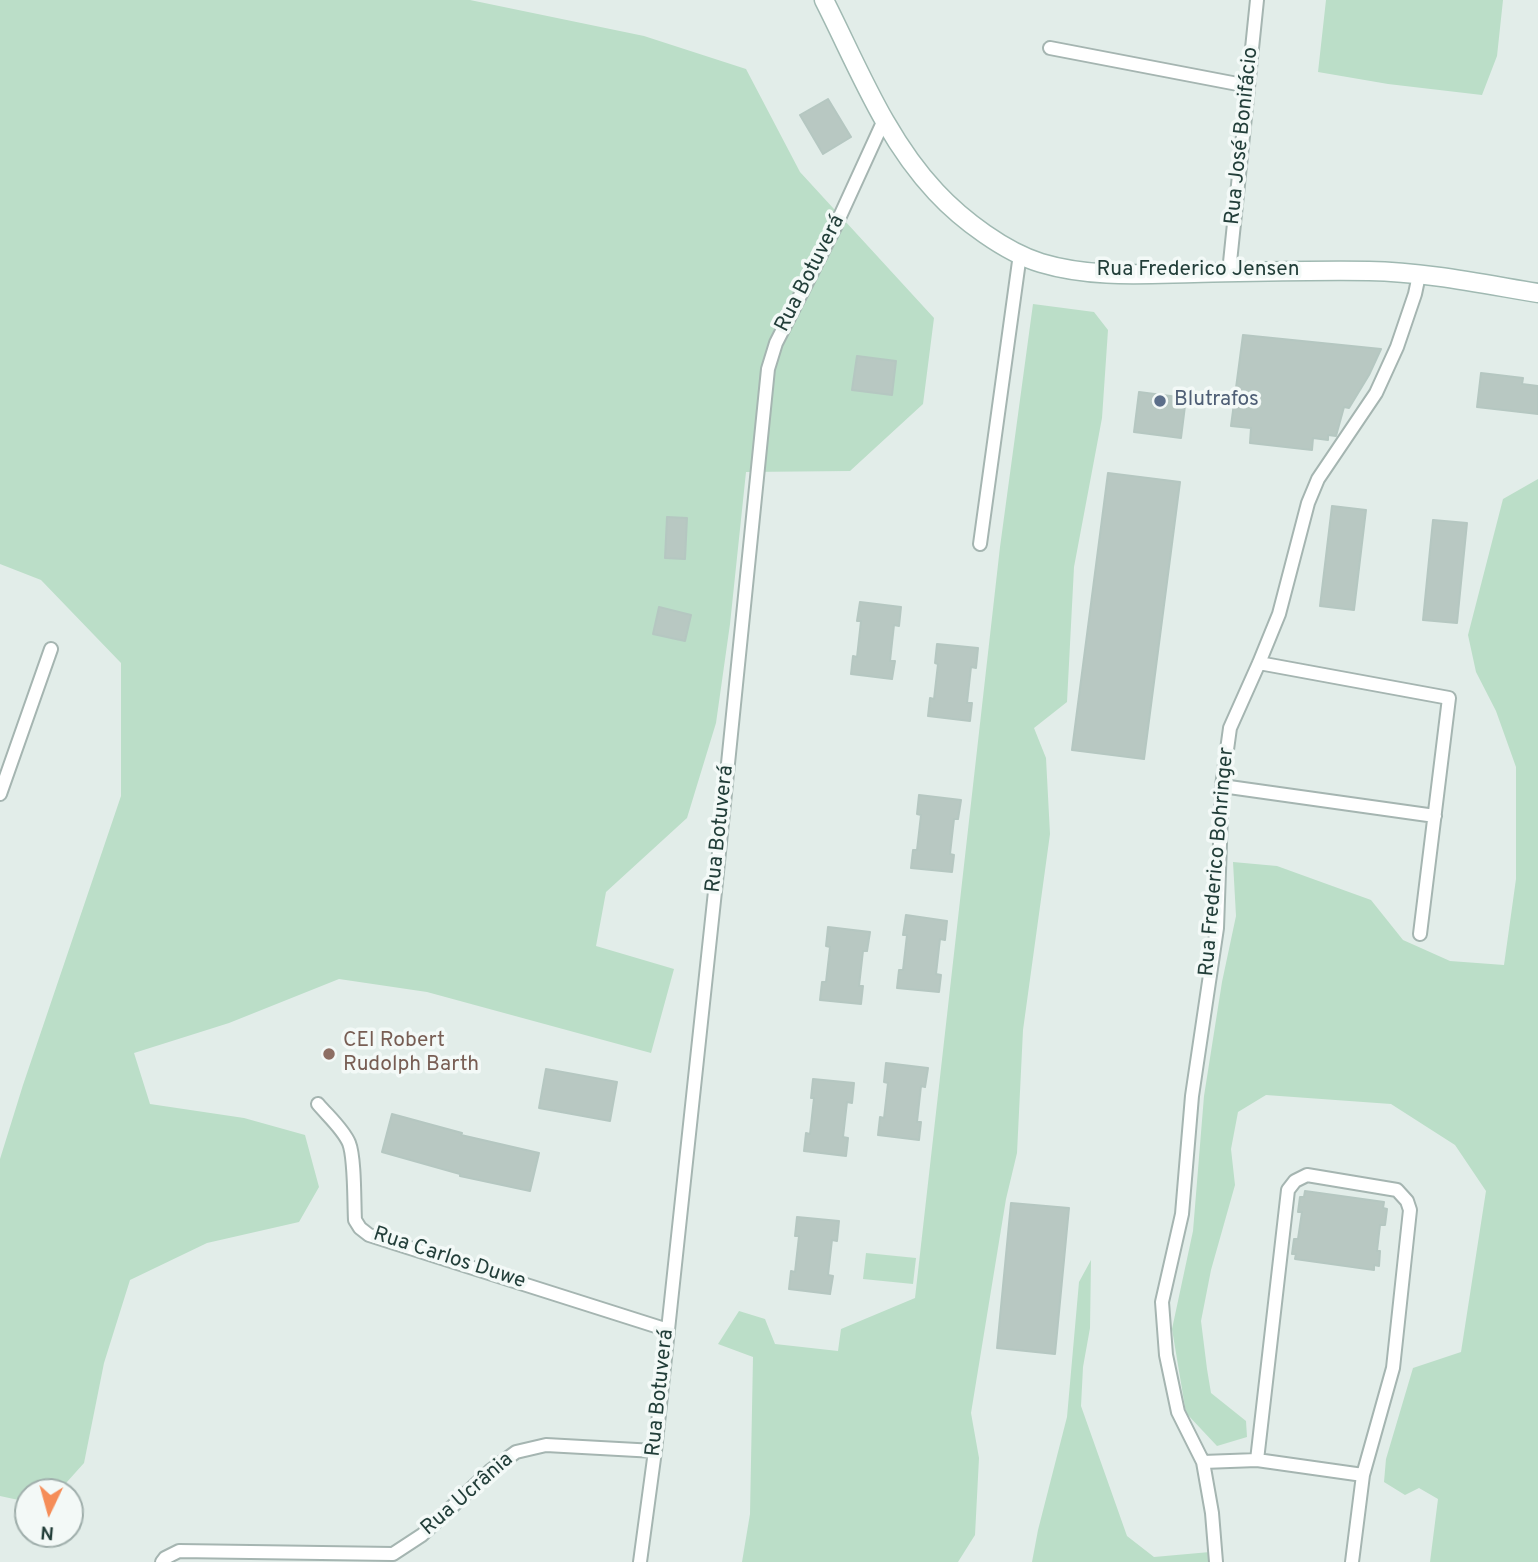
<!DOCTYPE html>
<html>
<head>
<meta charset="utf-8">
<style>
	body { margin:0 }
	#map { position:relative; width:1538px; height:1562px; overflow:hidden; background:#e2ede9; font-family:Overpass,sans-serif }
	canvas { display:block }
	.north { position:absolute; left:14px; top:1478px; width:70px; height:70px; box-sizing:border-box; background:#f3f9f7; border:2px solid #9faeab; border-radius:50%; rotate:185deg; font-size:19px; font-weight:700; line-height:28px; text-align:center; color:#223e39 }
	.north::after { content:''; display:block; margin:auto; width:24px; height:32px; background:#f58d58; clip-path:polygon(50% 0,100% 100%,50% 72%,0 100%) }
</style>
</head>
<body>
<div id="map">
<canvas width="1538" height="1562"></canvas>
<div class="north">N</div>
</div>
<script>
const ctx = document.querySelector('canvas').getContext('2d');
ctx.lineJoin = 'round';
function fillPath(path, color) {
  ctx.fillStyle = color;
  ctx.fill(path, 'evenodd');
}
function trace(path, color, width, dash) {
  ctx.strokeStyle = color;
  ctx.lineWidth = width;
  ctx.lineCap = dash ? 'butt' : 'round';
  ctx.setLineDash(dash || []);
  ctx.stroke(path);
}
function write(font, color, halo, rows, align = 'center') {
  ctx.font = font + ' Overpass,sans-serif';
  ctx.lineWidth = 7;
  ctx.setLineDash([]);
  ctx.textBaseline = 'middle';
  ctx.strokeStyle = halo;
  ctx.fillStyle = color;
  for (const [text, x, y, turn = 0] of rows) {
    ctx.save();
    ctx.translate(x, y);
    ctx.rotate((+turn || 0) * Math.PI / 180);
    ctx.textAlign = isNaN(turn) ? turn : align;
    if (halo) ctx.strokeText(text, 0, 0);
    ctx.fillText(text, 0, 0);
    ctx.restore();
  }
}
fillPath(new Path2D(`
	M 0,0 L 470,0 L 644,36 L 746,69 L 800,172 L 934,318 L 923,404 L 850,471 L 746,472 L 730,624 L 716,723 L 687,818 L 606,892 L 596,946 L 674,969 L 651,1053 L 427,992 L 339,979 L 229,1023 L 134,1053 L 150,1104 L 244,1118 L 305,1135 L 319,1187 L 299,1222 L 207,1243 L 130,1280 L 104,1363 L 84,1463 L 58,1492 L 28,1492 L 28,1502 L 0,1496 L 0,1159 L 23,1085 L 121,796 L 121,663 L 41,580 L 0,564 Z
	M 1326,0 L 1503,0 L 1497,56 L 1482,95 L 1388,84 L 1318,72 Z
	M 1033,304 L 1094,312 L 1108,330 L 1102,418 L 1074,567 L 1067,702 L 1034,728 L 1046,758 L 1050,834 L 1023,1030 L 1017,1153 L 1006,1199 L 971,1413 L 979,1458 L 975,1535 L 958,1562 L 742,1562 L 750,1514 L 753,1357 L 718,1344 L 739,1311 L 765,1319 L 775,1344 L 838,1351 L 841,1329 L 915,1298 L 1000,547 Z
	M 1538,479 L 1538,1562 L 1430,1562 L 1438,1499 L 1419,1488 L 1405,1495 L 1384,1482 L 1386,1459 L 1413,1368 L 1461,1352 L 1486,1191 L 1455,1145 L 1391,1104 L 1266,1095 L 1238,1112 L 1231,1149 L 1235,1185 L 1211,1270 L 1201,1321 L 1207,1369 L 1211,1393 L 1246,1421 L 1247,1437 L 1217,1446 L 1186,1413 L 1172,1329 L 1193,1231 L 1204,1096 L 1222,982 L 1236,916 L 1233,862 L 1277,866 L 1371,900 L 1403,940 L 1450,961 L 1504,965 L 1516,879 L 1516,767 L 1496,711 L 1476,672 L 1468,635 L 1503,499 Z
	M 866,1253 L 916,1258 L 913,1284 L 863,1279 Z
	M 1091,1260 L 1090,1328 L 1083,1367 L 1081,1406 L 1127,1536 L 1154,1557 L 1210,1552 L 1209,1562 L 1032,1562 L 1038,1530 L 1067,1417 L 1079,1282 Z`), '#bbdec8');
const building = new Path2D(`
	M 828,99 L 851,137 L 823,154 L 800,115 Z
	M 1243,335 L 1381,349 L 1369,375 L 1349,408 L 1344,407 L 1336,436 L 1328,435 L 1328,440 L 1313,438 L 1312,450 L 1250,443 L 1251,428 L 1231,426 Z
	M 857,356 L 896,361 L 892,395 L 852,390 Z
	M 1481,373 L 1523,378 L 1522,384 L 1538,386 L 1538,414 L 1477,407 Z
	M 1139,392 L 1186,398 L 1181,438 L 1134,432 Z
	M 1108,473 L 1180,482 L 1144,759 L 1072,750 Z
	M 1332,506 L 1366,510 L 1354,610 L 1320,606 Z
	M 667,517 L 687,518 L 685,559 L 665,558 Z
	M 1433,520 L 1467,523 L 1457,623 L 1423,620 Z
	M 860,602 L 901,607 L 899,626 L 894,625 L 890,661 L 895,661 L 892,679 L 851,674 L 853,656 L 857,657 L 861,621 L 857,621 Z
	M 659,607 L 691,615 L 685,641 L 653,634 Z
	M 937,644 L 978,648 L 976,668 L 971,667 L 967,703 L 972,703 L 970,721 L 928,716 L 930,698 L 934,699 L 938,664 L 935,663 Z
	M 919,795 L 961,800 L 958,819 L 954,819 L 950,854 L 954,855 L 952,872 L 911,868 L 913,850 L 917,850 L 921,815 L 917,814 Z
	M 906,915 L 947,921 L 945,940 L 940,939 L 936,974 L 941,975 L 939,992 L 897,988 L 899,970 L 903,970 L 907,935 L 903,935 Z
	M 828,927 L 870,932 L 867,951 L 863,951 L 859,986 L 863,986 L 861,1004 L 820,1000 L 822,982 L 826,982 L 830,947 L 826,946 Z
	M 886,1063 L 928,1068 L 925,1087 L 921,1086 L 917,1122 L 921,1122 L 919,1140 L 878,1135 L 880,1117 L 884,1118 L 888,1083 L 884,1082 Z
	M 546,1069 L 617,1082 L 610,1121 L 539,1108 Z
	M 813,1079 L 854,1083 L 852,1103 L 847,1102 L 843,1137 L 848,1138 L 846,1156 L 804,1151 L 806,1133 L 810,1134 L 814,1098 L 811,1098 Z
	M 392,1114 L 462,1133 L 461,1135 L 539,1153 L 530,1191 L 460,1176 L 460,1174 L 382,1152 Z
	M 1305,1191 L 1384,1202 L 1383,1208 L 1387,1209 L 1385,1225 L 1380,1225 L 1377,1251 L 1380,1251 L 1379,1266 L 1374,1265 L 1374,1270 L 1295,1259 L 1296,1254 L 1292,1254 L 1294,1239 L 1298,1239 L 1302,1212 L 1298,1212 L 1300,1197 L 1304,1197 Z
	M 1011,1203 L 1069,1208 L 1055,1354 L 997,1348 Z
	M 797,1217 L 839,1221 L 837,1241 L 832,1240 L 828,1275 L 833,1276 L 830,1294 L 789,1289 L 791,1271 L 795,1272 L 799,1236 L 795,1236 Z`);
fillPath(building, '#b8c8c2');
trace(building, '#b5c7c1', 2);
const minor = new Path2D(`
	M 1050,48 L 1248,86
	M 1229,272 L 1257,0
	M 980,544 L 1020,254
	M 1259,663 L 1449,698 L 1420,934
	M 1222,786 L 1435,816
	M 0,794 L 51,649
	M 318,1104 C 328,1116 343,1129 349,1143 C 355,1158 354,1202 355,1220 L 360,1228 L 369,1235 L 668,1330
	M 1257,1460 L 1288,1190 L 1295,1181 L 1307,1175 L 1397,1190 L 1407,1201 L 1410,1210 L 1393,1368 L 1363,1475 L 1352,1562
	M 1203,1462 L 1257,1460 L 1363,1475
	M 162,1562 L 165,1558 L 179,1551 L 393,1554 L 422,1535 L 490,1471 L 516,1452 L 546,1445 L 655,1451
	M 640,1562 L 655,1451 L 716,882 L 768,369 L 776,343 L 836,225 L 884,120
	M 1216,1562 L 1212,1513 L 1203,1462 L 1178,1412 L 1166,1355 L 1162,1302 L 1182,1214 L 1192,1096 L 1217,928 L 1222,786 L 1230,728 L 1259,663 L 1279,614 L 1308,503 L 1318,479 L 1376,393 L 1397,347 L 1415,294 L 1419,275`);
const secondary = new Path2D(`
	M 824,0 C 857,65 885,138 936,192 C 962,220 1005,252 1041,263 C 1091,278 1143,274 1194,273 C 1253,272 1311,270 1369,271 C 1426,272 1483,284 1538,293`);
trace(minor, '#a5b5b1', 16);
trace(secondary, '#a0b9b2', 21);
trace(minor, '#fff', 12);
trace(secondary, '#fff', 18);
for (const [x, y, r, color] of [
	[1160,401,7,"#5c6f8a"],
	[329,1054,7,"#8d6e63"]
]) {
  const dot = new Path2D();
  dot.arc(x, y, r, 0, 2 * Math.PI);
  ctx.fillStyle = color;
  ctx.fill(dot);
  trace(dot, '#f3f9f7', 2.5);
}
write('21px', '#223e39', '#f3f9f7', [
	["Rua José Bonifácio",1243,136,-84],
	["Rua Frederico Jensen",1198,271],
	["Rua Botuverá",811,274,-63],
	["Rua Botuverá",721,829,-84],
	["Rua Frederico Bohringer",1218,862,-85],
	["Rua Carlos Duwe",449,1259,18],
	["Rua Botuverá",661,1393,-84],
	["Rua Ucrânia",468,1495,-41]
]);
write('21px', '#4e5e75', '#f3f9f7', [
	["Blutrafos",1174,401]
], 'left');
write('21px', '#785e54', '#f3f9f7', [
	["CEI Robert",343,1042],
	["Rudolph Barth",343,1066]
], 'left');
</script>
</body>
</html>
